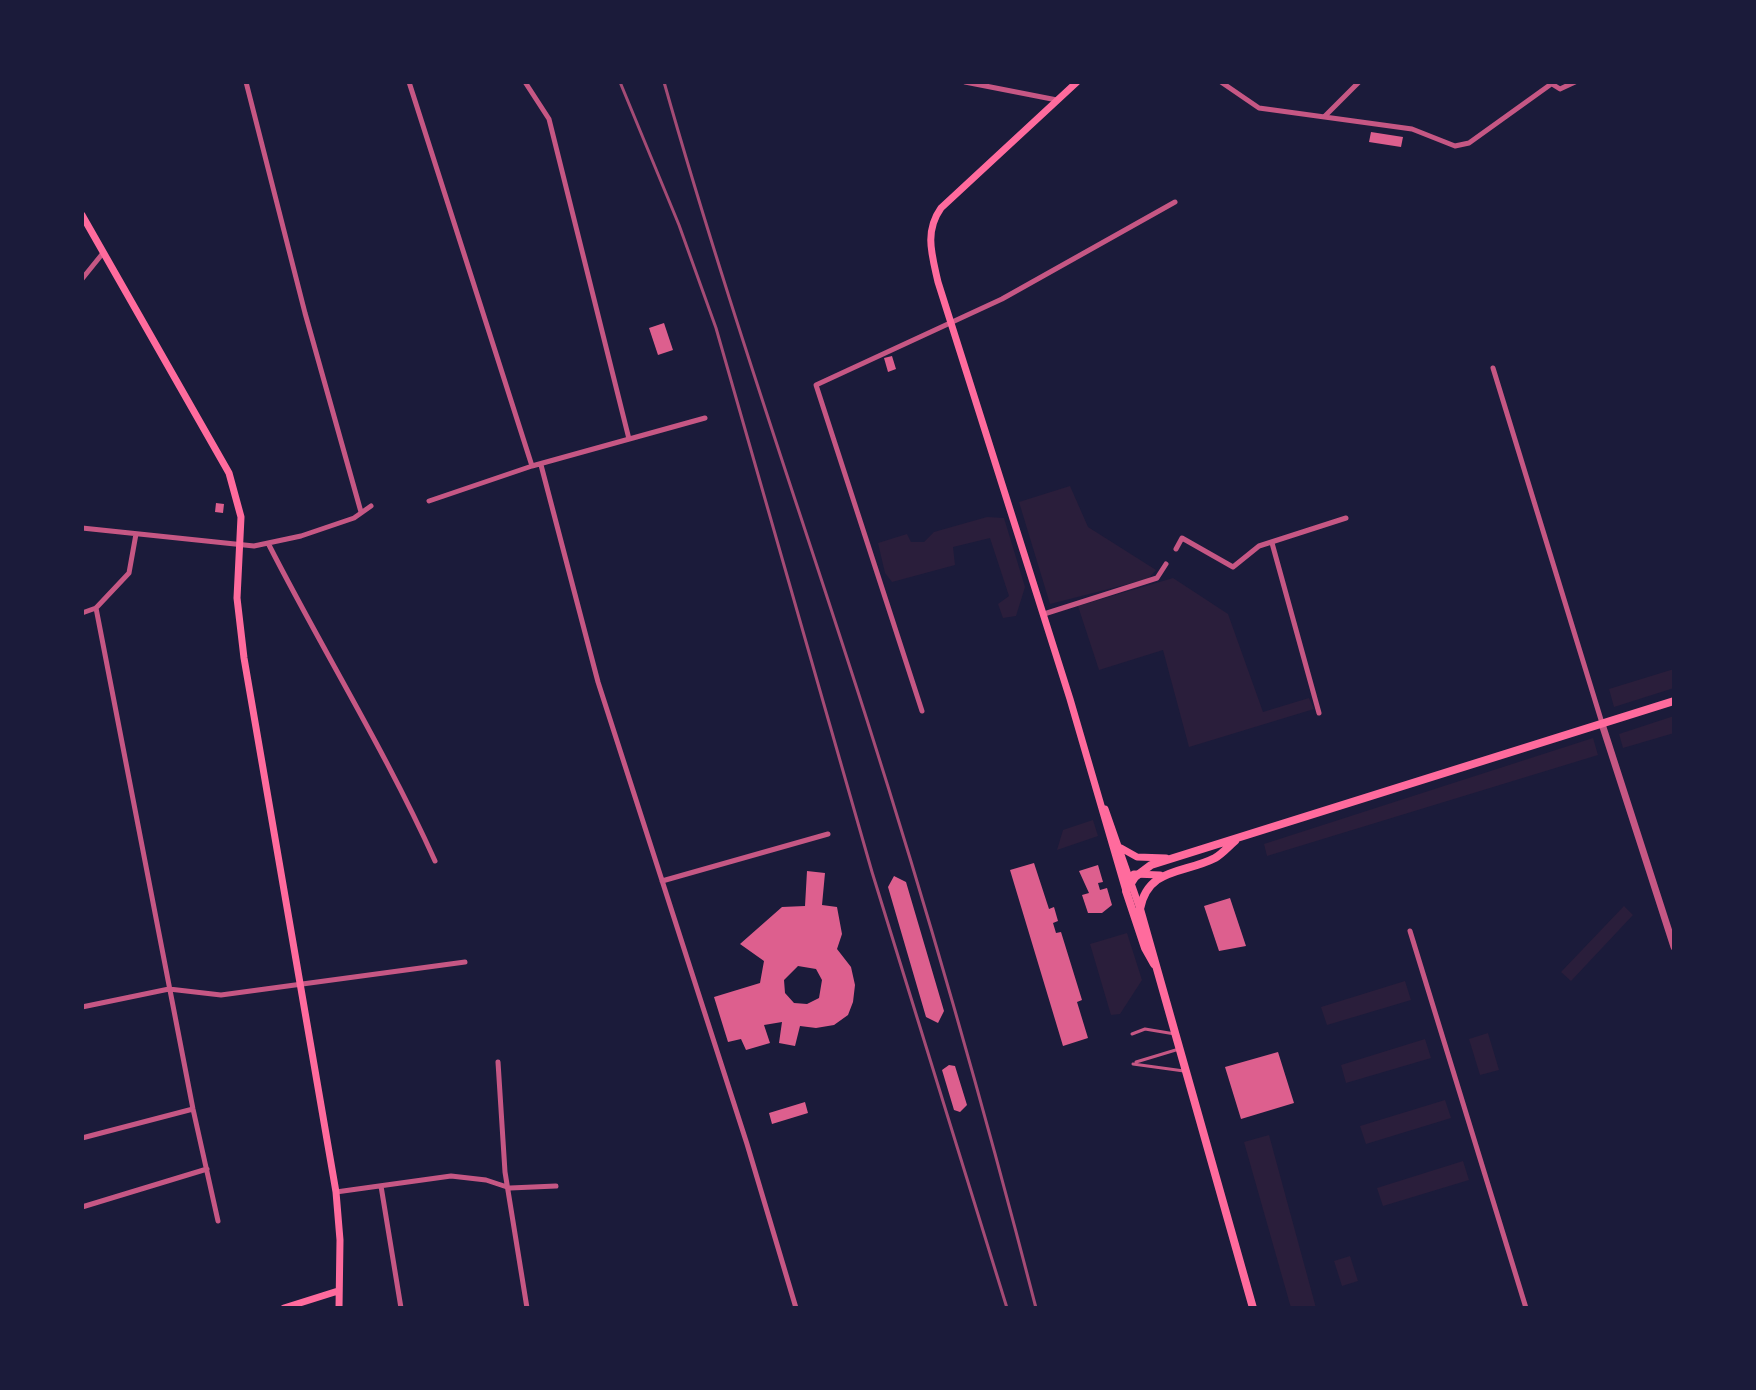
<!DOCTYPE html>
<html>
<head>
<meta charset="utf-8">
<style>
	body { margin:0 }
	#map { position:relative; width:1756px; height:1390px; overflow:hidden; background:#1b1b3a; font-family:Lato,sans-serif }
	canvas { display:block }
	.frame { position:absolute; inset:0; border:84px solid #1b1b3a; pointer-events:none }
</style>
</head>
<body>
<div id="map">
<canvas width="1756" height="1390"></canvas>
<div class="frame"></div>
</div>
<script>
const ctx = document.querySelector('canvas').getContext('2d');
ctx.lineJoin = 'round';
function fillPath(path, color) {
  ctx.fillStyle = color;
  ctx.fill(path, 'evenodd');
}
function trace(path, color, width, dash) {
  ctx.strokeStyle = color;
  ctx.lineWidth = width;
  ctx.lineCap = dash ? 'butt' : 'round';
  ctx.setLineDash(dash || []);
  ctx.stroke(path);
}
fillPath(new Path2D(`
	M 1070,486 L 1088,527 L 1156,570 L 1148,579 L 1050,604 L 1019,502 Z
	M 987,517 L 1004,518 L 1025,587 L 1016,616 L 1003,618 L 998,604 L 1009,596 L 990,538 L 953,547 L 955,565 L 892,582 L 885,573 L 878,543 L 907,534 L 911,542 L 924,542 L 934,532 Z
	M 1173,578 L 1228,614 L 1263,712 L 1309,698 L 1314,709 L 1189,747 L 1163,650 L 1099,670 L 1078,606 Z
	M 1674,669 L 1674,688 L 1614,707 L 1609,689 Z
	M 1674,716 L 1674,733 L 1623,748 L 1619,734 Z
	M 1593,738 L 1598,755 L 1267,856 L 1264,844 Z
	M 1093,820 L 1098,836 L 1057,850 L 1063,830 Z
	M 1624,906 L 1633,915 L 1571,981 L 1561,972 Z
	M 1127,933 L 1142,980 L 1120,1014 L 1111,1015 L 1090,944 Z
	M 1405,981 L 1411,1000 L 1327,1025 L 1321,1007 Z
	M 1488,1033 L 1499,1070 L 1480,1075 L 1469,1039 Z
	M 1425,1039 L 1431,1058 L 1346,1083 L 1341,1065 Z
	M 1445,1100 L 1451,1118 L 1366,1144 L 1360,1126 Z
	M 1269,1135 L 1316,1308 L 1291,1308 L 1244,1142 Z
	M 1463,1161 L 1469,1180 L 1383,1206 L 1377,1188 Z
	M 1350,1256 L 1358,1281 L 1342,1286 L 1334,1261 Z`), '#2a1e3b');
fillPath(new Path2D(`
	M 1371,132 L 1403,137 L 1401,147 L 1369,142 Z
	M 664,323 L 673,350 L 658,355 L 649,328 Z
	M 892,356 L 896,369 L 888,372 L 884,358 Z
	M 216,503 L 224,504 L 223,513 L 215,512 Z
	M 1034,863 L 1049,909 L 1054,907 L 1058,921 L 1053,923 L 1056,933 L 1061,932 L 1082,1000 L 1077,1002 L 1088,1038 L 1063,1046 L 1010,870 Z
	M 1098,865 L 1103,882 L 1098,883 L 1100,890 L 1107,888 L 1112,905 L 1102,913 L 1088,913 L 1082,895 L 1089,893 L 1079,871 Z
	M 807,871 L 825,873 L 822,905 L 837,907 L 842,934 L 837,949 L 851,967 L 855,985 L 853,1002 L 848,1015 L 834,1025 L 816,1028 L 800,1026 L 795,1046 L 779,1043 L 782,1022 L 764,1025 L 770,1043 L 746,1050 L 741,1039 L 728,1042 L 714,997 L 760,983 L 764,961 L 740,944 L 782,907 L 805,906 ZM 798,966 L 816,969 L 822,980 L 819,998 L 807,1004 L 794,1003 L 785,993 L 784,980 Z
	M 894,876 L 906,882 L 944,1011 L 938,1023 L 926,1017 L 888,887 Z
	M 1230,898 L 1246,946 L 1219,951 L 1204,906 Z
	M 1278,1052 L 1294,1103 L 1241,1119 L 1225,1067 Z
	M 949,1065 L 955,1066 L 967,1105 L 960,1112 L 954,1110 L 942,1070 Z
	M 805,1102 L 808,1113 L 772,1124 L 769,1113 Z`), '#dd5f8e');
trace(new Path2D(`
	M 1132,1034 L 1145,1029 L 1175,1034
	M 1136,1062 L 1179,1049
	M 1133,1064 L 1184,1071`), '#c65784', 3);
trace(new Path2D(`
	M 246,82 L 305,313 L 361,512
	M 409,82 L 532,466
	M 525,82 L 549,119 L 629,439
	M 965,82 L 1057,100
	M 1221,82 L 1259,108 L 1412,129 L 1455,146 L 1469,143 L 1554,82
	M 1552,84 L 1560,89 L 1575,82
	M 1325,116 L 1359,82
	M 82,279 L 103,253
	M 1493,368 L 1602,723
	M 541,465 L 598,682 L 747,1144 L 796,1308
	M 429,501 L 532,466 L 705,418
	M 82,528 L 254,546 L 301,536 L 354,518 L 371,506
	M 1272,543 L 1319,713
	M 269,545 C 323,651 386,752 435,861
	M 1176,549 L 1182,538 L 1233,567 L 1259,546 L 1346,518
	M 96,608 L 193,1109 L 218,1221
	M 82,613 L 96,608 L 129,573 L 136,534
	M 1044,614 L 1157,578 L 1166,564
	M 922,711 L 816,385 L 1002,299 L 1175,202
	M 662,881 L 828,834
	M 1410,931 L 1526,1308
	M 82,1007 L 169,989 L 221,995 L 465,962
	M 498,1062 L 505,1172 L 527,1308
	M 82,1138 L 193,1109
	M 381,1186 L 401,1308
	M 336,1192 L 451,1176 L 486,1180 L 510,1188 L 556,1186
	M 82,1207 L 207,1169`), '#c65784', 5);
trace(new Path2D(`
	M 1602,724 L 1674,947`), '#c65784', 7);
trace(new Path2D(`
	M 1077,82 L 941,208 C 924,232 932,255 938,282 L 1070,699 L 1126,891
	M 82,215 L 229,473 L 241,517 L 237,598 L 244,658 L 336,1192 L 340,1240 L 339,1308
	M 1105,809 L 1140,909
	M 1121,848 L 1137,857 L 1166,858
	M 1134,874 L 1160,875
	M 284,1308 L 338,1291`), '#ff6b9d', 7);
trace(new Path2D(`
	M 1235,841 C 1229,846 1222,854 1215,858 C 1184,874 1148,867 1140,909 L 1253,1308
	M 1154,964 L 1145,948 L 1126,891 L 1135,877 L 1151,865 L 1674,701`), '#ff6b9d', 8);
trace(new Path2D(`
	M 620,82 L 679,225 L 716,328 L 872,872 L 1007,1308
	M 664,82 C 725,297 799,507 867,720 C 929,914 985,1111 1036,1308`), '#a44b75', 3);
</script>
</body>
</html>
